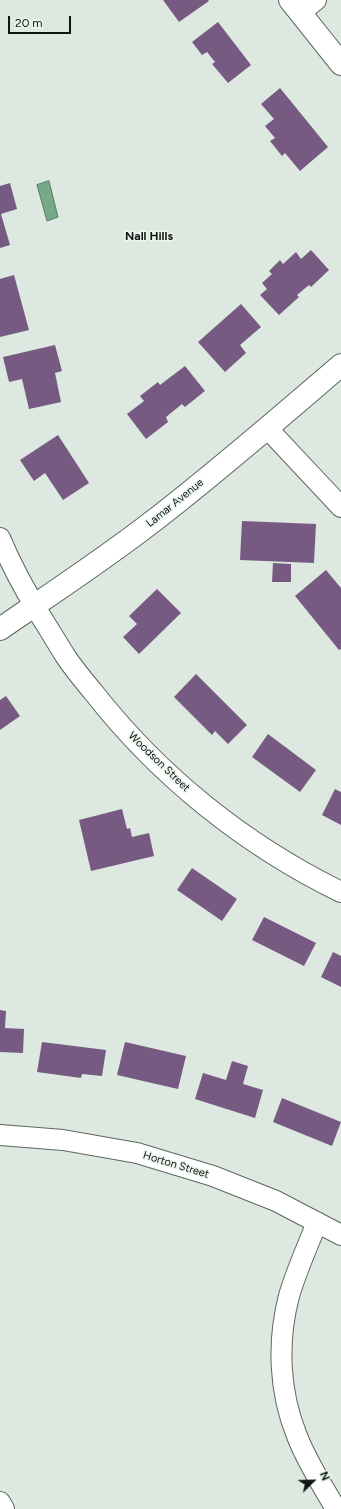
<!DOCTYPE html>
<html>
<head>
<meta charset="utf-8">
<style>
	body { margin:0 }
	#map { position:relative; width:341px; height:1509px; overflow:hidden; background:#dce8e0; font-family:Figtree,sans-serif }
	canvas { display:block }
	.north { position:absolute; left:293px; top:1461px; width:40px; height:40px; -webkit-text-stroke:3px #eaf6ed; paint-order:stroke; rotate:67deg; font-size:11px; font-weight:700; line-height:16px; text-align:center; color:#101412 }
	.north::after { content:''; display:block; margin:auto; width:14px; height:18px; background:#101412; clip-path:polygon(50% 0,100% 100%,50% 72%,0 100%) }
	.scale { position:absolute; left:8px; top:16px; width:63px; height:18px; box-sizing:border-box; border:2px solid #101412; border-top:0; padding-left:5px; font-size:12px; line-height:14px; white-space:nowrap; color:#101412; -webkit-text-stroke:3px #eaf6ed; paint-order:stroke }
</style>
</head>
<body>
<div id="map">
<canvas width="341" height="1509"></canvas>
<div class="north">N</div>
<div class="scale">20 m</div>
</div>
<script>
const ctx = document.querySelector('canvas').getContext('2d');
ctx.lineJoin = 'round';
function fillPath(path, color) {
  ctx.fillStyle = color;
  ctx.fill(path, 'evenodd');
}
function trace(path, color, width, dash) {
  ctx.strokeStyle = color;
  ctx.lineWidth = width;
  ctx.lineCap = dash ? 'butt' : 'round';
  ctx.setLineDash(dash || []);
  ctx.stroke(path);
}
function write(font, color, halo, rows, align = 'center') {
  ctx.font = font + ' Figtree,sans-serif';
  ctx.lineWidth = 3;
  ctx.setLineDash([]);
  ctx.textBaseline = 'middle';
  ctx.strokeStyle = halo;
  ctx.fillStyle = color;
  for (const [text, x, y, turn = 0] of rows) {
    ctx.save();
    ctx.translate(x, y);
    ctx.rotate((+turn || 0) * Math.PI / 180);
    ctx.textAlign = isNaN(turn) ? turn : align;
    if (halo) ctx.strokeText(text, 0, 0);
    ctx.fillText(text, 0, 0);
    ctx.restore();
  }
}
const water = new Path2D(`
	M 49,181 L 58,217 L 47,221 L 37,185 Z`);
fillPath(water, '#77a888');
trace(water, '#587c65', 1);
fillPath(new Path2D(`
	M 163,0 L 208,0 L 209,1 L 179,22 Z
	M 218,22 L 251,65 L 228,83 L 212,64 L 215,62 L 207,52 L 202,55 L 192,42 Z
	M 280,88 L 328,147 L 300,171 L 285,153 L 282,156 L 270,141 L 275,138 L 265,126 L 274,119 L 261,104 Z
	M 10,183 L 17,209 L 1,214 L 10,245 L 0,248 L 0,186 Z
	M 311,250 L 329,270 L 311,287 L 309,285 L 297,295 L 299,297 L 279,315 L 260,295 L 267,289 L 262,283 L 272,274 L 269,271 L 280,260 L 283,264 L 296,252 L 301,259 Z
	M 14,275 L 29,330 L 0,337 L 0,279 Z
	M 241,304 L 261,327 L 240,345 L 246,353 L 225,372 L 198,342 Z
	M 55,345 L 62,371 L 55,373 L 61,402 L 29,409 L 22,379 L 9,382 L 3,357 Z
	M 185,366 L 205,391 L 185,407 L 182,404 L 166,417 L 168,422 L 146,439 L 127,414 L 144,401 L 140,396 L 158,382 L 160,385 Z
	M 58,435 L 89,483 L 63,500 L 45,473 L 34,481 L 20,460 Z
	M 242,521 L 316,524 L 314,563 L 240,560 Z
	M 273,563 L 291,564 L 291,582 L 272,582 Z
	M 326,570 L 341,588 L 341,649 L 339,650 L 295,596 Z
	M 157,589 L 181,613 L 139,654 L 123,637 L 137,624 L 129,616 Z
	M 196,674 L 247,725 L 228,744 L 215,731 L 212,735 L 174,697 Z
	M 6,696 L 20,716 L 0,730 L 0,700 Z
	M 268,734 L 316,770 L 300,792 L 252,757 Z
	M 335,789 L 341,792 L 341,825 L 322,815 Z
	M 122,809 L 127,829 L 130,828 L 132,837 L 149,833 L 154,856 L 91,871 L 79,820 Z
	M 192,868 L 237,899 L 222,921 L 177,890 Z
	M 264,917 L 316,943 L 304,966 L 252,940 Z
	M 333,952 L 341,956 L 341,987 L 321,977 Z
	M 0,1010 L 6,1011 L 5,1028 L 24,1029 L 23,1053 L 0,1052 Z
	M 42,1042 L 106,1050 L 102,1076 L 82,1074 L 81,1078 L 37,1072 Z
	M 125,1042 L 186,1056 L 178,1089 L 117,1075 Z
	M 232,1061 L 248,1066 L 243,1084 L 263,1090 L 255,1118 L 195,1099 L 203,1073 L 226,1080 Z
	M 282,1098 L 341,1122 L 332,1146 L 273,1122 Z`), '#775a81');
const minor = new Path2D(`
	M 300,13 L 316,0
	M 267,428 L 341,507
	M 0,538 C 12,567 28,596 45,623 C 52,634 59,646 66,657 C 74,669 84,681 94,693 C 160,777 245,845 341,892
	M 0,1135 L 63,1140 L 137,1153 L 213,1176 L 276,1201 L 341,1235
	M 317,1222 C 308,1246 296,1271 289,1296 C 277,1342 279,1392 297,1436 C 307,1462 322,1485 336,1509
	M 0,1502 L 4,1509`);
const tertiary = new Path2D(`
	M 290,0 L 341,64
	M 0,629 C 51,594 103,560 152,522 C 217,472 279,418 341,365`);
trace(minor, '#5d6760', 22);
trace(tertiary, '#5d6760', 24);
trace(minor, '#fff', 20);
trace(tertiary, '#fff', 22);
write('11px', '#101412', '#eaf6ed', [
	["Lamar Avenue",175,503,-39],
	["Woodson Street",159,762,44],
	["Horton Street",176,1165,17]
]);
write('bold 12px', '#101412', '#eaf6ed', [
	["Nall Hills",149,236]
]);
</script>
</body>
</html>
